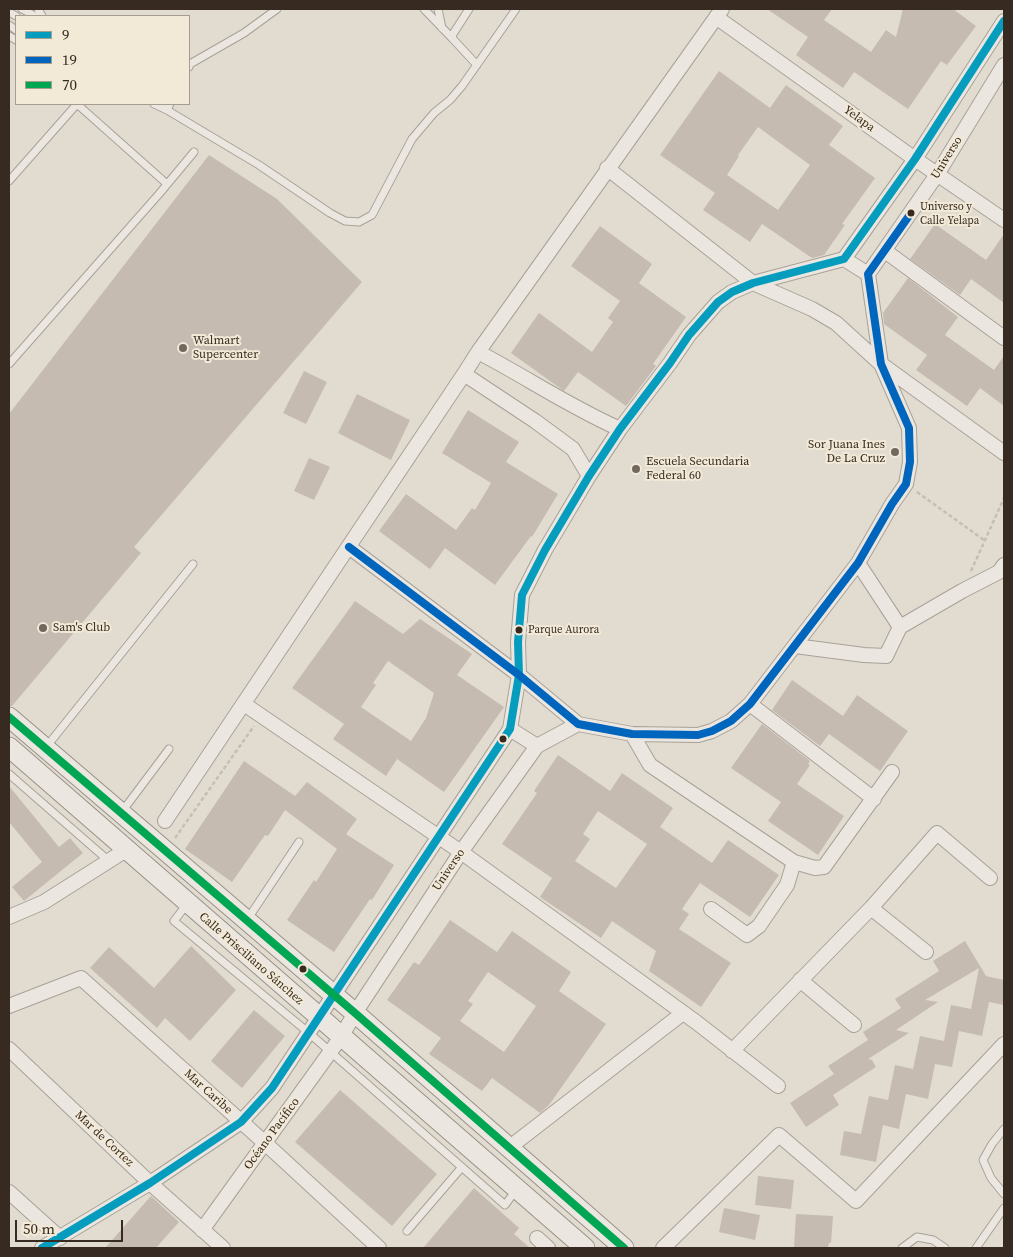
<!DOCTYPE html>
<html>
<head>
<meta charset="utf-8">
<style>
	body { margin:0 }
	#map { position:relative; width:1013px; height:1257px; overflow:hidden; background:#e2dcd0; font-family:"Source Serif 4",serif }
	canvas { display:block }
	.frame { position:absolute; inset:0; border:10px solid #362a21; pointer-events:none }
	.legend { position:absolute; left:15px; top:15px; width:175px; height:90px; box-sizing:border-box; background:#f2e9d7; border:1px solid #a79d8e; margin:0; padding:6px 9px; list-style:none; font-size:15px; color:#362a21 }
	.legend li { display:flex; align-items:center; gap:10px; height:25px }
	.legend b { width:25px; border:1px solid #a79d8e }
	.scale { position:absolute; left:15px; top:1220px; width:108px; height:22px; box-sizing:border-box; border:2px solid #362a21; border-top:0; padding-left:6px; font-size:15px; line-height:18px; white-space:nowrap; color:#362a21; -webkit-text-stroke:4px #f2e9d7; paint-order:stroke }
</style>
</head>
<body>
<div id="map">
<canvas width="1013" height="1257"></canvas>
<div class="frame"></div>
<ul class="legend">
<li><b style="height:6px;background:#059cbd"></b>9</li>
<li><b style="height:6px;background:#0065bd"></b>19</li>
<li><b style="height:6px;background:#00a651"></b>70</li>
</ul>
<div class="scale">50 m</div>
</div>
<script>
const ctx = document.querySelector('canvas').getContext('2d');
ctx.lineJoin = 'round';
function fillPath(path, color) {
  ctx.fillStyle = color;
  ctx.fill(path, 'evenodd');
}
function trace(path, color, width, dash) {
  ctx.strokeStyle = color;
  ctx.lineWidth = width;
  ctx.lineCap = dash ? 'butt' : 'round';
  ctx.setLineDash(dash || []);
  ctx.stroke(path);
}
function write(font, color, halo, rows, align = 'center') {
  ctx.font = font + ' "Source Serif 4",serif';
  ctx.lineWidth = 4;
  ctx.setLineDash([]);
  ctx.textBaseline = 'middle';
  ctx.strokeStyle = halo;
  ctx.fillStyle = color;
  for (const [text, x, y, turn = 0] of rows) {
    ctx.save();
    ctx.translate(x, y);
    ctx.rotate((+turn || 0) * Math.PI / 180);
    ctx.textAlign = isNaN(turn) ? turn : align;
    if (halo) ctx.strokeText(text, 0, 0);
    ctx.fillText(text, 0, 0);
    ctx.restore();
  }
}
fillPath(new Path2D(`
	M 767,9 L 832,9 L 824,20 L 871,52 L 886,30 L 896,37 L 903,9 L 953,9 L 976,26 L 947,65 L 941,61 L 908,109 L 854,72 L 843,88 L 796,55 L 808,37 Z
	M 719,71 L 770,108 L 786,85 L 843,126 L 829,145 L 875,178 L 842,224 L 845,225 L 824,255 L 812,258 L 762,224 L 750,242 L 703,210 L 715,193 L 660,155 ZM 758,127 L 810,165 L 778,210 L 727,175 L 739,156 L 738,155 Z
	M 209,155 L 277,199 L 362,282 L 134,547 L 141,553 L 12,706 L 9,706 L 9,414 Z
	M 935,224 L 986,260 L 1004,234 L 1004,303 L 971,279 L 960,295 L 910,259 Z
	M 600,226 L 652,264 L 639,283 L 686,317 L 653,364 L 656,366 L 626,406 L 578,372 L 564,391 L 511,353 L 539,313 L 592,352 L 613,322 L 608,318 L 620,301 L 571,266 Z
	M 908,278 L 958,317 L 945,335 L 994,370 L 1004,356 L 1004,406 L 980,388 L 967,406 L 916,370 L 927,355 L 884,324 L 883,313 Z
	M 304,371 L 327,382 L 306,424 L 283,413 Z
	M 357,394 L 410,420 L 391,460 L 338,433 Z
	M 468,410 L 519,442 L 506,462 L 558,494 L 532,537 L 531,536 L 495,585 L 445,548 L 430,569 L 379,531 L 406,494 L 456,530 L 472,508 L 475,510 L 491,483 L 442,453 Z
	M 309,458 L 330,467 L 314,500 L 294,491 Z
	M 355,601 L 403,634 L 420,619 L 472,654 L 457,675 L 504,707 L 444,792 L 397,759 L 386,776 L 333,739 L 344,724 L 292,688 ZM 388,661 L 434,693 L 426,718 L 411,741 L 361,707 L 376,685 L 373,683 Z
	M 792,680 L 843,716 L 857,695 L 908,731 L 880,771 L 829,734 L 820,746 L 772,710 Z
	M 762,724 L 810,761 L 808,764 L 810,765 L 797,784 L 844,816 L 818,855 L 768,821 L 781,802 L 731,768 Z
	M 558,755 L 610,791 L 622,773 L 673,808 L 660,827 L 712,863 L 728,840 L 779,875 L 750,917 L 700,883 L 682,909 L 689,914 L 679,929 L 731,963 L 701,1007 L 649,971 L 656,951 L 612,921 L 601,938 L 540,897 L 552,878 L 502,844 L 537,793 L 534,791 ZM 598,811 L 647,844 L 616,888 L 575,861 L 590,839 L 583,834 Z
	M 244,761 L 295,796 L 307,782 L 357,819 L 346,834 L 394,865 L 372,900 L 370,899 L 334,952 L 287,920 L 314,880 L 316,882 L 337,849 L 285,810 L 268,836 L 265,835 L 232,882 L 185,849 Z
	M 9,786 L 59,847 L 70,838 L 83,853 L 24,901 L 12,887 L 42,862 L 9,822 Z
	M 450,920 L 497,952 L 512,931 L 571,972 L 559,991 L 606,1024 L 549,1105 L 540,1113 L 492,1078 L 482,1091 L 429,1054 L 441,1038 L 387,1000 L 414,962 L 419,965 ZM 488,972 L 536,1006 L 504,1052 L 460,1021 L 473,1004 L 468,1001 Z
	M 965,941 L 986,976 L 1004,980 L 1004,1005 L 989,1002 L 982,1036 L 959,1031 L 952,1067 L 935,1064 L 928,1099 L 906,1094 L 899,1129 L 883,1125 L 876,1162 L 840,1155 L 844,1131 L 861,1134 L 869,1096 L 888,1100 L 895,1065 L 913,1069 L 920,1036 L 944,1041 L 951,1005 L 971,1009 L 979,968 L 925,1000 L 938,1002 L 896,1030 L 909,1033 L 868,1059 L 872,1060 L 876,1067 L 833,1095 L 839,1105 L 806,1127 L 790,1103 L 834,1074 L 828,1066 L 868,1040 L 863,1032 L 901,1008 L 895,999 L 939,971 L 933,961 Z
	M 191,946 L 236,990 L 190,1041 L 165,1018 L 157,1028 L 90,968 L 109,947 L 154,988 Z
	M 254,1010 L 285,1036 L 242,1088 L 211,1061 Z
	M 340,1090 L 437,1174 L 392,1226 L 295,1142 Z
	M 758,1176 L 794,1180 L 791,1209 L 755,1205 Z
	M 474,1188 L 519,1228 L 514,1234 L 530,1248 L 423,1248 Z
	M 151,1196 L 179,1222 L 156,1248 L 105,1248 Z
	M 724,1208 L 760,1215 L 755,1240 L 719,1232 Z
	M 796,1214 L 833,1216 L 831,1243 L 829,1243 L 828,1248 L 794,1248 Z`), '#c5bbb1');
const lane = new Path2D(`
	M 22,9 L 35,16
	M 38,9 L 42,16
	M 424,9 L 452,38
	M 438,9 L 442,28
	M 469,9 L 453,34 L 452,38 L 477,65
	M 9,12 L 16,16
	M 9,25 L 16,30
	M 9,36 L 16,40
	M 189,67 L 190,64 L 244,33 L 277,9
	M 77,104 L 167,184
	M 154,104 L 167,110
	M 170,104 L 167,110 L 259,165 L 330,213 L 345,221 L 359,222 L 372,215 L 412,139 L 434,113 L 450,100 L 462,86 L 516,9
	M 9,181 L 77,104
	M 9,364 L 159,194 L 194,152
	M 47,746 L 193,564
	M 9,774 L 109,861
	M 121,813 L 169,749
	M 187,904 L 174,921 L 309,1033 L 505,1205 L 516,1190
	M 247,920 L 299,842
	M 1004,1129 L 992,1144 L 983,1160 L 991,1178 L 1004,1194
	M 407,1231 L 462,1167
	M 902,1248 L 917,1237 L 933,1240 L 945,1248
	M 976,1248 L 1004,1208`);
const street = new Path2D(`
	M 716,17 L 915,159 L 1004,220
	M 607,168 L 753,283 L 812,309 L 836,323 L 881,364 L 1004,453
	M 885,251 L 1004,338
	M 844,259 L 868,274
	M 478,352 C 526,377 570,407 620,429
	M 464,374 L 535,421 L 573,449 L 589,476
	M 349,547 L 519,675 L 578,724 L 632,734 L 698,735 L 712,731 L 731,721 L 750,704 L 858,563 L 892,504 L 906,484 L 910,462 L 909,428 L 881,364 L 868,274 L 938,173 L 1004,65
	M 858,563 L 900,627 L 962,591 L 999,572 L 1004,565
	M 795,646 L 864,655 L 886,656 L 900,627
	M 244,704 L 461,852 L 696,1022 L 778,1086
	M 750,704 L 874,799
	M 510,729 L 537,746
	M 632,734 L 650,765 L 794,862 L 815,868 L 824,867 L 892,772
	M 165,821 L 464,374 L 478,352 L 722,9
	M 871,908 L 926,952
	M 711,909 L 747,935 L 759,926 L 787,885 L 794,862
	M 9,917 L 44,902 L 126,850
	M 800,980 L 854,1025
	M 9,1006 L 81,978 L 265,1143 L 379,1248
	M 9,1049 L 150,1183 L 223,1248
	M 732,1051 L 871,908 L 937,833 L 990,878
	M 510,1147 L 683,1013
	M 9,1192 L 60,1238
	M 202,1230 L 341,1037 L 355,1013 L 461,852 L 537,746 L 578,724
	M 537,1238 L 548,1248
	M 42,1248 L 150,1183 L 241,1122 L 272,1088 L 510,729 L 519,675 L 518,642 L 522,595 L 545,550 L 589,476 L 620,429 L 670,363 L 689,335 L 718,302 L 732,292 L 753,283 L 844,259 L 915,159 L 1004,21
	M 663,1248 L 779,1135 L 856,1201 L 1004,1044`);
const secondary = new Path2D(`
	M 9,717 L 355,1013 L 624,1248
	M 9,747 L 585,1248`);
trace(lane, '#a7a198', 9);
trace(street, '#a7a198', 16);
trace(secondary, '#979188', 21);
trace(new Path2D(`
	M 917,492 L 984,540
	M 971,571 L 1004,498
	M 175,838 L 254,726`), '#c3beb7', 2.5, [4, 2.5]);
trace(lane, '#ebe7e0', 7);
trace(street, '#ebe7e0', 14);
trace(secondary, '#ebe7e0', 19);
trace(new Path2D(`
	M 42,1248 L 150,1183 L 241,1122 L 272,1088 L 510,729 L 519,675 L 518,642 L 522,595 L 545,550 L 589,476 L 620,429 L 670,363 L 689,335 L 718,302 L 732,292 L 753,283 L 844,259 L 915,159 L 1004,21`), '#059cbd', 8);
trace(new Path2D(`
	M 349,547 L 519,675 L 578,724 L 632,734 L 698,735 L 712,731 L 731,721 L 750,704 L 858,563 L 892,504 L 906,484 L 910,462 L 909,428 L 881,364 L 868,274 L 911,213`), '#0065bd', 8);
trace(new Path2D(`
	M 9,717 L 355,1013 L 624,1248`), '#00a651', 8);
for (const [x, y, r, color] of [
	[911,213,4.5,"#362a21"],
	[183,348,5,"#72685e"],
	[895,452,5,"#72685e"],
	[636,469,5,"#72685e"],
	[43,628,5,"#72685e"],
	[519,630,4.5,"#362a21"],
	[503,739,4.5,"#362a21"],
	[303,969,4.5,"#362a21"]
]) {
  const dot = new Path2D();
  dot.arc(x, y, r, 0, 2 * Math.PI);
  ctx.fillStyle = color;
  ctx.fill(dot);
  trace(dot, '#f2e9d7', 2);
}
write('11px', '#362a21', '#f2e9d7', [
	["Universo y",920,207],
	["Calle Yelapa",920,221],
	["Parque Aurora",528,630]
], 'left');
write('12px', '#362a21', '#f2e9d7', [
	["Yelapa",859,119,36],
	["Universo",947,158,-58],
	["Universo",449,870,-56],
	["Calle Prisciliano Sánchez",251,959,41],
	["Mar Caribe",208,1092,42],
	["Océano Pacífico",272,1134,-54],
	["Mar de Cortez",104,1139,43]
]);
write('12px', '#362a21', '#f2e9d7', [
	["Walmart",193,341],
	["Supercenter",193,355],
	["Sor Juana Ines",885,445,"right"],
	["De La Cruz",885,459,"right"],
	["Escuela Secundaria",646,462],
	["Federal 60",646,476],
	["Sam's Club",53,628]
], 'left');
</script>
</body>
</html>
